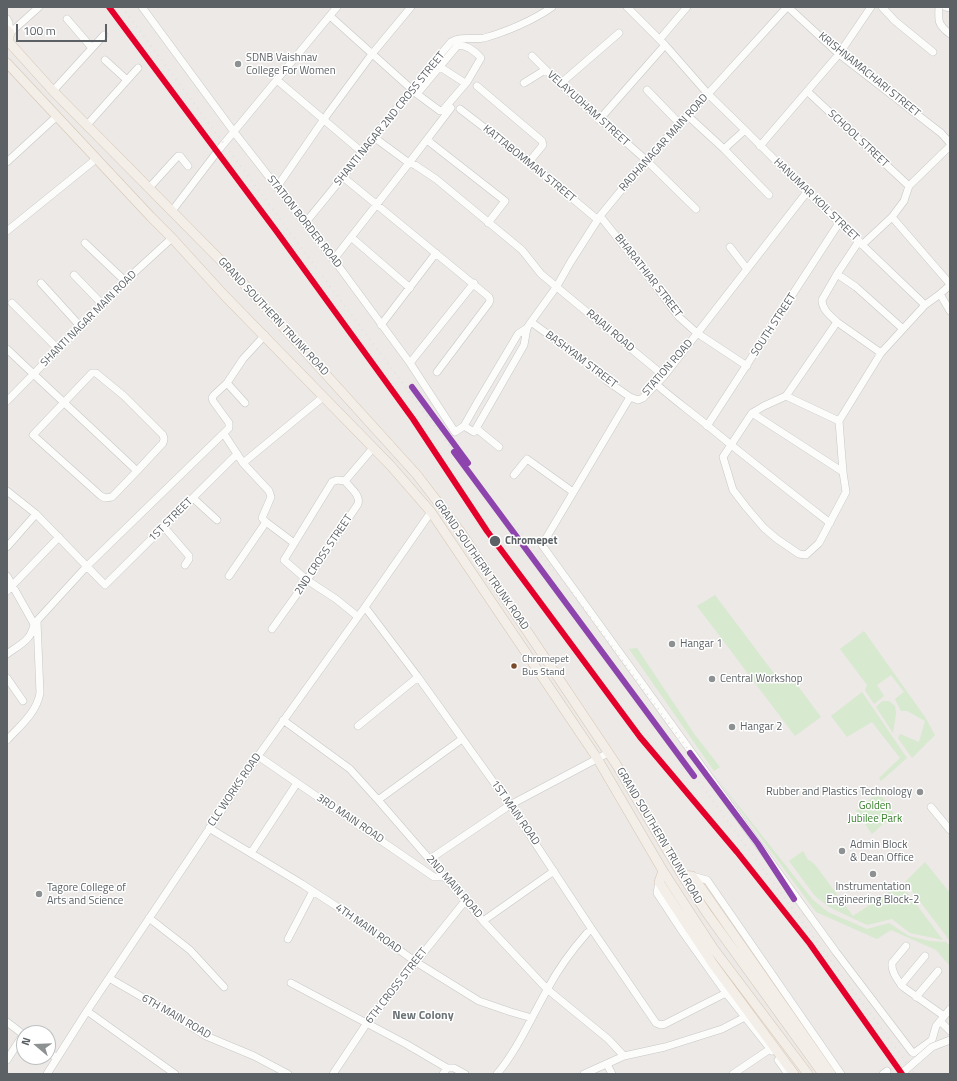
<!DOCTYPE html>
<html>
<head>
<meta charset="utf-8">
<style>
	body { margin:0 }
	#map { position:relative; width:957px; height:1081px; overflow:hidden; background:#ece9e6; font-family:"Titillium Web",sans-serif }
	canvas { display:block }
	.frame { position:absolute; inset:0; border:8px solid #5b6165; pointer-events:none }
	.north { position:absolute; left:16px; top:1025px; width:40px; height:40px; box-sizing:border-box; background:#fff; border:1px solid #bdc0c1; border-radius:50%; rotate:289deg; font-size:11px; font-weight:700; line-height:16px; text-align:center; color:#5b6165 }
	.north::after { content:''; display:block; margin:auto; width:14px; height:18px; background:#8e9192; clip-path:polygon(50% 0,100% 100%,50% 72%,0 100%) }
	.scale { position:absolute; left:16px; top:24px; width:91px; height:18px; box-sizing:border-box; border:2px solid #5b6165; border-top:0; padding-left:5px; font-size:12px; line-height:14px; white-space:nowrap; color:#5b6165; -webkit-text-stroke:3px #fff; paint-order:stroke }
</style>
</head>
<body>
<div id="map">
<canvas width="957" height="1081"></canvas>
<div class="frame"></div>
<div class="north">N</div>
<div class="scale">100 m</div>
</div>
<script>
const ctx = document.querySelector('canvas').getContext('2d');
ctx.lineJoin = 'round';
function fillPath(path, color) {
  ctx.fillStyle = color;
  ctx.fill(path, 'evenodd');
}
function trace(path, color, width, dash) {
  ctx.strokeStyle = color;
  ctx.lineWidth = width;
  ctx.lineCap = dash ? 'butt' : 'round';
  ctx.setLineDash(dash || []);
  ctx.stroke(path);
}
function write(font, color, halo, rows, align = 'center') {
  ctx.font = font + ' "Titillium Web",sans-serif';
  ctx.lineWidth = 3;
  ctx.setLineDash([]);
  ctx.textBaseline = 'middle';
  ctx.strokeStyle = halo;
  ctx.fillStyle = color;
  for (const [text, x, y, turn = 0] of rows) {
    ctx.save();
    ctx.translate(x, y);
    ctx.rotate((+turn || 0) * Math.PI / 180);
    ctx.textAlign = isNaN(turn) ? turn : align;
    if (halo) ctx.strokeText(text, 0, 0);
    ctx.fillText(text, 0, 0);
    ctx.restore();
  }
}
fillPath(new Path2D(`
	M 715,595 L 779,680 L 789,674 L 821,717 L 795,736 L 697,606 Z
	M 864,631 L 925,717 L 935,735 L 912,758 L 898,738 L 900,734 L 919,742 L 925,721 L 907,711 L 901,711 L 895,699 L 904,692 L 891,675 L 877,685 L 884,696 L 874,704 L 865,690 L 867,685 L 840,649 Z
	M 637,648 L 695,735 L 720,767 L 714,771 L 629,649 Z
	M 862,692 L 907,758 L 881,781 L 879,778 L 900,758 L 872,722 L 847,737 L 831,716 Z
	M 882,701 L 889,701 L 895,706 L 896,714 L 893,733 L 876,707 Z
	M 715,776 L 813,900 L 828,912 L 867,929 L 889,923 L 909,936 L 930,941 L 946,942 L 950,946 L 950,966 L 936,950 L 891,930 L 877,939 L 816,912 Z
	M 879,792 L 894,814 L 872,834 L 856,811 Z
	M 803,851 L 808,860 L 811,861 L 816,866 L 853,916 L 901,884 L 943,940 L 910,933 L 892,919 L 867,925 L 829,907 L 815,896 L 789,861 Z
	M 925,862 L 950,893 L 950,941 L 905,882 Z`), '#d7e9cf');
const minor = new Path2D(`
	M 142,7 L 234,132 L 337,264 L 410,363 L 455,432 L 464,426
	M 627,7 L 665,45 L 708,94 L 745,130 L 807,192 L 925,305
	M 788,7 L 839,54 L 941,133 L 950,143
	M 882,7 L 895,21 L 933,52
	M 939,7 C 938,21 938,25 950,34
	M 946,7 L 950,8
	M 330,16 L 417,94 L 440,111 L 443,110 L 467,82 L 481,58 C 476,52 465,43 457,46 L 417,94
	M 7,19 L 9,23 L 10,33
	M 67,19 L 92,48
	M 10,33 L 39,7
	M 660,39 L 687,7
	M 532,56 L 560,84 L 646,160 L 696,209
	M 105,60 L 127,80
	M 437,65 L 465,83
	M 277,80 L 363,153
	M 524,83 L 545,70
	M 560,84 L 619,33
	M 477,86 L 542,141 L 543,145 L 529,162
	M 647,90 L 680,124
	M 53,91 L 104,35
	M 808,92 L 909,186
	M 460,109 L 529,162 L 598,220
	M 688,116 L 724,149 L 769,195
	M 599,120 L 665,45
	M 87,125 L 138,68
	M 375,138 L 409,163 L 415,165 L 436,179 L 522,250 L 541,274 L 664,376
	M 427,140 L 505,201 L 488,223
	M 760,146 L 839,54 L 871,7
	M 724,149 L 745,130
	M 7,162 L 56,117
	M 343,177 L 489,297 L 490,300 L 489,303 L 437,372
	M 277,187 L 324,119 L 372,54 L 411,7
	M 149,188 L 178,156 L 180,156 L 188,166
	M 807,192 L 664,376 L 643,398 L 638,400 L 630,397 L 542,545 L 836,952 L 912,1052 L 914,1053 L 932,1040 L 936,1026 L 950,1009
	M 172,211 L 217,152 L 337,7
	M 600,216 L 651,280 L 679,317 L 697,333 L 747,366
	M 892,217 L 950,284
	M 305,223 C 355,164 400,101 451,42 C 461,36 473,40 484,38 C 506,32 534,20 552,7
	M 7,231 L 96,159
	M 351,237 L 410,288
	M 85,243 L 125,281
	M 862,245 L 892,217 L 904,201 L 909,186 L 950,146
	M 730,247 L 747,269
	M 334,259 L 409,163 L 451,108
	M 837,274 L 856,287 L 903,329
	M 74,275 L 102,304
	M 41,283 L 80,326
	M 940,294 L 950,311
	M 12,303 L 58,349
	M 531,322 L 592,366 L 607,381 L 630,397
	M 837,322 C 831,316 822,310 822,300 L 837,274 L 859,241
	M 381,325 L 436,253
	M 527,328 L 518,334 L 477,403 L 464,426 L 474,432 L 524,345 L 527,328 L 531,322 L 557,286 L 570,263 L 600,216 L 646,160 L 708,94 L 787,7
	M 7,349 C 50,390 94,430 137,471 L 112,497 L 105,498 L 101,496 L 33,435 L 92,373 L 96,373 L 124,396 L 163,435 L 164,439 L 163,443 L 137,471
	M 410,363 L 474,283
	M 227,383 L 245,403
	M 656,384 C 673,399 691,412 708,426 C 748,459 789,491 830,523
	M 786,396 L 837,322 L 881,353
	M 7,401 L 125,281 L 172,238
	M 752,413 L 843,472
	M 839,421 L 786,396 L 764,406 L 752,413 L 723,457 L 733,490 L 746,507 L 764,528 L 777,539 L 799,554 L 806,555 L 819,543 L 846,492 L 843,472 L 839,421 L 881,353 L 925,305 L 940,294 L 950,285
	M 707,426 L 839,223
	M 477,429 L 499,447
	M 224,434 L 243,463 L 269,491 L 271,497 L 262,518 L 266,522
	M 243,463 L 323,397
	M 514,475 L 527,459 L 573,492
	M 345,481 L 337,480 L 332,482 L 284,560 L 307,580 L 336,599 L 357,616
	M 345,481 L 373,448
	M 7,491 L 36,514 L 105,585 L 237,454
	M 193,498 L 217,520
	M 164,527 L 189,556 L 189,559 L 185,565
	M 7,547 L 36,514
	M 7,576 L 34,624 C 32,640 19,645 7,654
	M 229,576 L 266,522 L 294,543
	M 7,591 L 59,537
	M 365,607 L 418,677 L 510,805 L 591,928 L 656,1023 L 661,1025 L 665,1024 L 726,993
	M 34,624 L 87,566 L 229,428 L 229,423 L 213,401 L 212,398 L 214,395 L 227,383 L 243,359 L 265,335
	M 272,629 L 307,580 L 358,504 C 361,495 350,488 345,481
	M 7,678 L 23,701
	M 283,720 L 350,769 L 378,800 L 483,921 L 547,989 L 608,1039 L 624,1056
	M 358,726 L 418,677
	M 7,740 C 20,726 37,712 40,693 L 37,621
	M 258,756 L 434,877 L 444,877
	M 378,800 L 462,739
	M 931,807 L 950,830
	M 209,828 L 302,884 L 356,919 L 416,962 L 479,1001 L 511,1012 L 532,1018
	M 251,853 L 297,783
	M 430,859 L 510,805 L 608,753
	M 692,876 L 707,880 L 841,1074
	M 659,882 L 657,893 L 684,934 L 726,993 L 772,1051
	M 149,918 L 190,950 L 224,987
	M 483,921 L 554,871
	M 288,939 L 313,891
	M 906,946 L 892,963 C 891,971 898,981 903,987 L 944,1016
	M 109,978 L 173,1015 L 206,1036 L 254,1056 L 288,1074
	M 291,983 L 406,1044 L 447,1068 L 443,1074
	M 901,985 L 925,956
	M 916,997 L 938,971
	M 87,1011 L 175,1074
	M 940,1021 L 950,1031
	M 7,1022 L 24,1035
	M 48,1052 L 57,1058
	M 7,1060 L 23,1035
	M 778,1060 L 788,1074
	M 607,1064 L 612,1074
	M 447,1068 L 454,1068 L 465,1074
	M 47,1074 L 87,1011 L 258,756 L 365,607 L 431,512
	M 333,1074 L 367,1023 L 465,901
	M 497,1074 C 518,1049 531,1018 547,990 C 558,969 572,950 587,933
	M 584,1074 L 624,1056 L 665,1047 L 722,1029 L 745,1017
	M 733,1074 L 770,1049
	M 883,1074 L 887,1071`);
const major = new Path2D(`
	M 7,30 L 10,33 L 8,40
	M 7,40 L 53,91 L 244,284 L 417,475 L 460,531 L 616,764 L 682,875 L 706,912 L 823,1074
	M 7,63 L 151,217 L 172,238 L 224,295 L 391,466 L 431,512 L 597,758 L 663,871 L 713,948 L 808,1074
	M 663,871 L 659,882 L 713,964 L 794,1074
	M 682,875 L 692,876 L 702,889 L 831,1074`);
trace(minor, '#c7c7c7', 8);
trace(major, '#d6c5b2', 10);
trace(minor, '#fcfcfb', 7);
trace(major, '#f3eee7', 9);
trace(new Path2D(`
	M 122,7 L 321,274 L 490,500 L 915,1074
	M 514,524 L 568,587 L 758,844 L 805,917`), '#e3e2e2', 2, [1, 5]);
const minorBridge = new Path2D(`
	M 901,1074 L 932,1047 L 950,1040`);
trace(minorBridge, '#c7c7c7', 8, []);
trace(minorBridge, '#fcfcfb', 7);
trace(new Path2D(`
	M 109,7 L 277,232 L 413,419 L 487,531 L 531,590 L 640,737 L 737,852 L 810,944 L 902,1074`), '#e4002b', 6);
trace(new Path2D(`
	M 412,387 L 468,463
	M 454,452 L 694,776
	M 690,753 L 758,844 L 794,899`), '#8e44ad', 6);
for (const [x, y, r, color] of [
	[238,64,4,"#8e9192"],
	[495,541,6,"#5b6165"],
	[672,644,4,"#8e9192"],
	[514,666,3.5,"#7a4b2a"],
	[712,679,4,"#8e9192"],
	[732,727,4,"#8e9192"],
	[920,792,4,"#8e9192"],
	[842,851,4,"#8e9192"],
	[873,874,4,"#8e9192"],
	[39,894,4,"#8e9192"]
]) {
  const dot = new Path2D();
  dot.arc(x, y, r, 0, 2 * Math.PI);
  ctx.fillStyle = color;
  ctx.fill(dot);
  trace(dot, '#fff', 1.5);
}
write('10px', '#5b6165', '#fff', [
	["Chromepet",522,660],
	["Bus Stand",522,673]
], 'left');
write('11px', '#5b6165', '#fff', [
	["SDNB Vaishnav",246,58],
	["College For Women",246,71],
	["Hangar 1",680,644],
	["Central Workshop",720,679],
	["Hangar 2",740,727],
	["Rubber and Plastics Technology",912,792,"right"],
	["Admin Block",850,845],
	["& Dean Office",850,858],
	["Instrumentation",873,887,"center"],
	["Engineering Block-2",873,900,"center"],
	["Tagore College of",47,888],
	["Arts and Science",47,901]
], 'left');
write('11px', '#5b6165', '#fff', [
	["KRISHNAMACHARI STREET",869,75,39],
	["VELAYUDHAM STREET",588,109,42],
	["SHANTI NAGAR 2ND CROSS STREET",390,119,-51],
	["SCHOOL STREET",858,139,43],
	["RADHANAGAR MAIN ROAD",664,143,-48],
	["KATTABOMMAN STREET",529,164,39],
	["HANUMAR KOIL STREET",816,200,44],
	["STATION BORDER ROAD",304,222,52],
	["BHARATHIAR STREET",648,276,52],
	["GRAND SOUTHERN TRUNK ROAD",273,317,47],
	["SHANTI NAGAR MAIN ROAD",89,319,-45],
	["SOUTH STREET",774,325,-57],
	["RAJAJI ROAD",610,331,40],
	["BASHYAM STREET",581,360,37],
	["STATION ROAD",668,368,-49],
	["1ST STREET",171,520,-45],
	["2ND CROSS STREET",324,555,-56],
	["GRAND SOUTHERN TRUNK ROAD",481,565,55],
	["CLC WORKS ROAD",235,790,-56],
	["1ST MAIN ROAD",515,813,55],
	["3RD MAIN ROAD",350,819,34],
	["GRAND SOUTHERN TRUNK ROAD",659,836,59],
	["2ND MAIN ROAD",454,887,49],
	["4TH MAIN ROAD",368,929,35],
	["6TH CROSS STREET",397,986,-52],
	["6TH MAIN ROAD",176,1017,30]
]);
write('bold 11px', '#5b6165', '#fff', [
	["Chromepet",505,541]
], 'left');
write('11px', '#39822d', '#fff', [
	["Golden",875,806],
	["Jubilee Park",875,819]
]);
write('bold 12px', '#6c7477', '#fff', [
	["New Colony",423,1016]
]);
</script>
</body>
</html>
